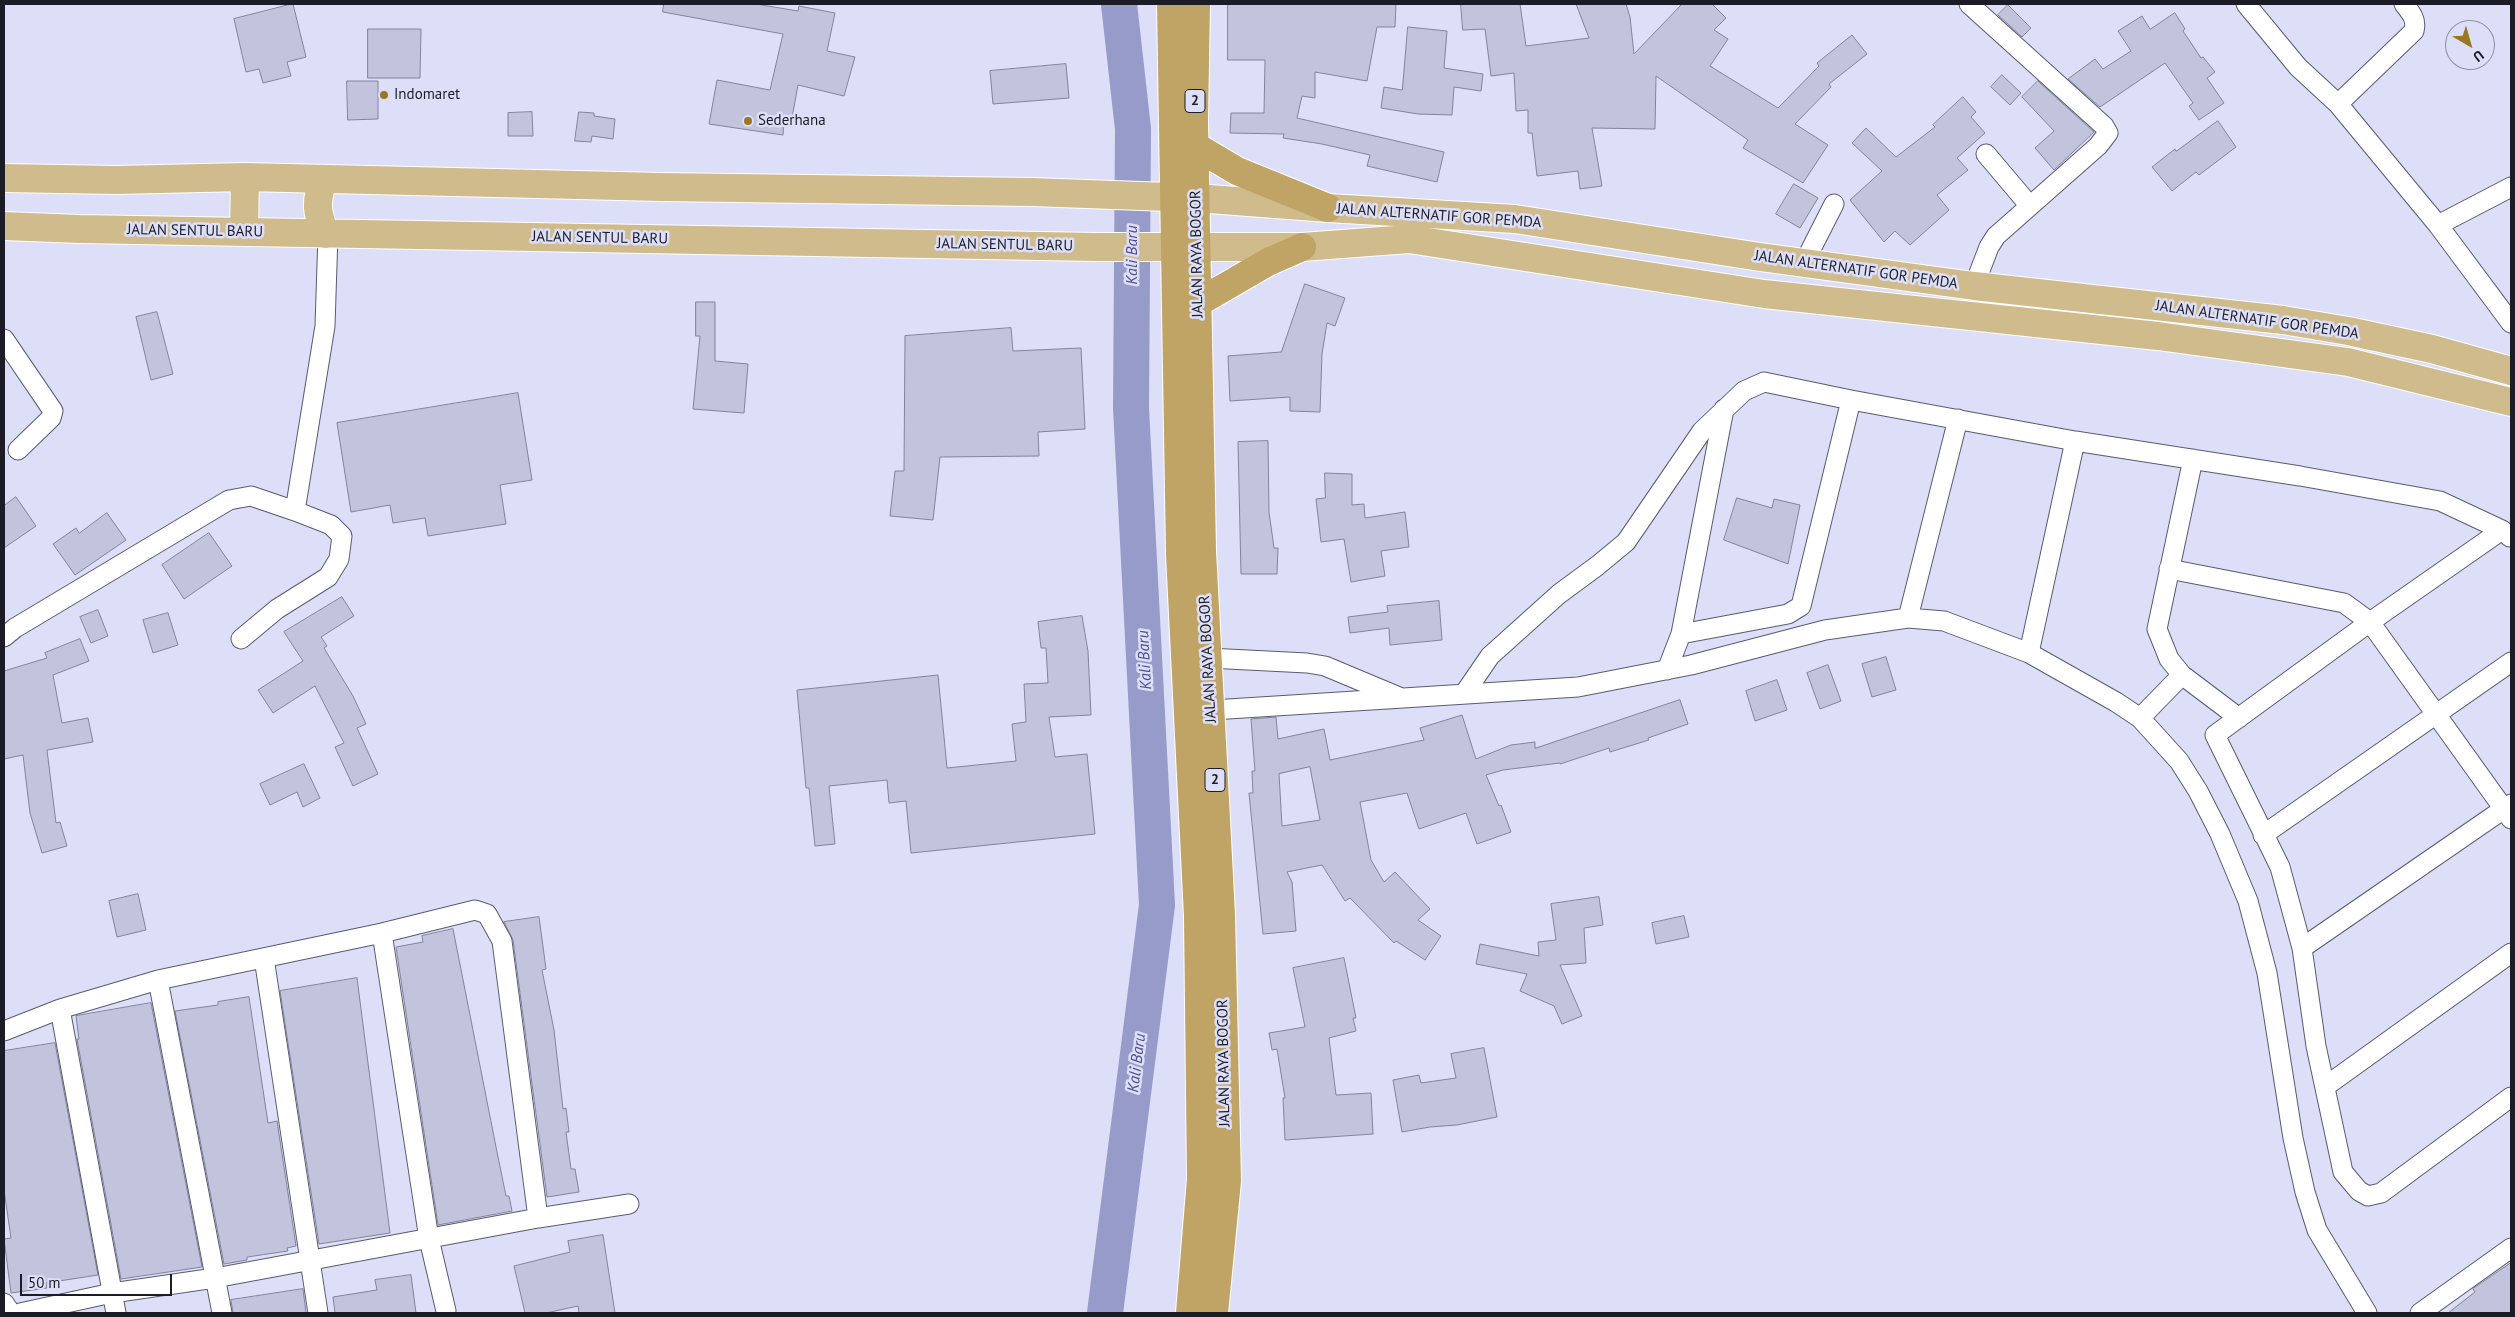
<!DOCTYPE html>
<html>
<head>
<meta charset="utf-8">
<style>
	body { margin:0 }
	#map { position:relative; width:2515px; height:1317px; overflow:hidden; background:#dcdff7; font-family:"PT Sans",sans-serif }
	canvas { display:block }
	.frame { position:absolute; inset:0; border:5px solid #1b1c25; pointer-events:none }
	.north { position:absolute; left:2445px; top:20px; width:50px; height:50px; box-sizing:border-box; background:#dcdff7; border:1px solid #8f91a3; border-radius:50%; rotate:142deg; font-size:14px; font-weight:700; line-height:20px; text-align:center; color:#1b1c25 }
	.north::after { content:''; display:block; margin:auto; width:18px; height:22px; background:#9a7822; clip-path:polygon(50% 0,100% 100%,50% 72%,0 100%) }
	.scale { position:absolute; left:20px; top:1274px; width:152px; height:22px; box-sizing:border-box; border:2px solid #1b1c25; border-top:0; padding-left:6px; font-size:15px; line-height:18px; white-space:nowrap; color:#1b1c25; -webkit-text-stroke:4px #dcdff7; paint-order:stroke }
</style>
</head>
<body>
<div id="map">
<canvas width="2515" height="1317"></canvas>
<div class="frame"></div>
<div class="north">U</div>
<div class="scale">50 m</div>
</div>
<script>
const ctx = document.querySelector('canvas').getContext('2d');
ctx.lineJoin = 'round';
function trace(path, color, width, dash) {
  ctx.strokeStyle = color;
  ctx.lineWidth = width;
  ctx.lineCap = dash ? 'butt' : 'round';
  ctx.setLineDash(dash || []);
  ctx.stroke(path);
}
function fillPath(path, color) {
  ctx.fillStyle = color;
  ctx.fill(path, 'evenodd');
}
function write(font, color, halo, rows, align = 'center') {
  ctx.font = font + ' "PT Sans",sans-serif';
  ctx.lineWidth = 5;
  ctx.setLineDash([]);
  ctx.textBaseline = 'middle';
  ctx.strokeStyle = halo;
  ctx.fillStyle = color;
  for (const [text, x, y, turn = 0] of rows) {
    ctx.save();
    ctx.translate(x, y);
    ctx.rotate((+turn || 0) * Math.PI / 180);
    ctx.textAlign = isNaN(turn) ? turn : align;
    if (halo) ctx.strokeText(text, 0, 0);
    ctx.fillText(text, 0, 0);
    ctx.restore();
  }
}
trace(new Path2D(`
	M 1105,1313 L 1157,905 L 1131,408 L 1133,129 L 1119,4`), '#979bca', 36);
const building = new Path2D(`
	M 293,4 L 306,57 L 287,62 L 291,76 L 263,83 L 259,69 L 246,72 L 234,19 Z
	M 664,4 L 756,4 L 798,11 L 799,6 L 835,13 L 827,51 L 855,57 L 844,96 L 798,85 L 792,118 L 784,117 L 783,135 L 709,124 L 717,80 L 770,90 L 783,34 L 663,12 Z
	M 1228,4 L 1396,4 L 1395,27 L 1377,27 L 1367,81 L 1315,72 L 1315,98 L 1302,96 L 1297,118 L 1444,152 L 1437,182 L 1367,166 L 1370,155 L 1322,144 L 1283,138 L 1284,134 L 1230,133 L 1231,113 L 1264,113 L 1265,60 L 1228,60 Z
	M 1461,4 L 1520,4 L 1526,46 L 1589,38 L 1576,4 L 1626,4 L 1630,17 L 1634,54 L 1682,4 L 1712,4 L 1726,18 L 1714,30 L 1728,39 L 1710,66 L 1778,108 L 1819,66 L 1817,63 L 1852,35 L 1867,54 L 1829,84 L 1831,87 L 1795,124 L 1828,145 L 1803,183 L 1743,148 L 1748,140 L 1656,76 L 1655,129 L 1592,128 L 1602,186 L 1580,189 L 1578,171 L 1537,176 L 1532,133 L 1528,133 L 1528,110 L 1516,111 L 1514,73 L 1491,76 L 1485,29 L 1463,30 Z
	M 2008,5 L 2031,28 L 2022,37 L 1998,15 Z
	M 2175,13 L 2185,29 L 2183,31 L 2201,58 L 2203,57 L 2215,72 L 2207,78 L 2224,103 L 2199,120 L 2189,106 L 2193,103 L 2165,63 L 2100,107 L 2068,79 L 2095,59 L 2103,69 L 2131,51 L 2118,31 L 2142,16 L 2150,29 Z
	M 1408,27 L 1447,31 L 1444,68 L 1483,74 L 1481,91 L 1454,87 L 1452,115 L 1418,114 L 1381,108 L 1384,87 L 1402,90 Z
	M 368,29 L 421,29 L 420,78 L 368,78 Z
	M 1066,64 L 1069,98 L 993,104 L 990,71 Z
	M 2002,75 L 2021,93 L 2010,105 L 1991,87 Z
	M 347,81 L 378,81 L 378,119 L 348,120 Z
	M 2038,81 L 2094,132 L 2054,170 L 2035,148 L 2054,131 L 2022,97 Z
	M 1963,97 L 1976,112 L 1971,117 L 1985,133 L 1957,158 L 1968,170 L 1937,195 L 1949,210 L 1910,245 L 1895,231 L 1884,242 L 1850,200 L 1882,171 L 1852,143 L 1866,128 L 1896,157 L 1935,127 L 1933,125 Z
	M 532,112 L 533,136 L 508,136 L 508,113 Z
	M 579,112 L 594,113 L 594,116 L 615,119 L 613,139 L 592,136 L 591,142 L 575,141 Z
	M 2218,121 L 2236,147 L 2199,175 L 2196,172 L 2172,191 L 2152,167 L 2175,149 L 2176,151 Z
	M 1794,184 L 1818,198 L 1800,228 L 1776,214 Z
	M 1305,284 L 1345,298 L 1335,326 L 1327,323 L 1322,354 L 1320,412 L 1290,411 L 1290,397 L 1230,401 L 1228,356 L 1281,352 Z
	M 696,302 L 715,302 L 715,361 L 748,364 L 744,413 L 693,409 L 700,336 L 696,336 Z
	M 157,312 L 173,374 L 151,380 L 136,317 Z
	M 1011,328 L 1013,351 L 1081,348 L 1085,429 L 1038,432 L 1039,456 L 940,457 L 933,520 L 890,516 L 895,471 L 904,471 L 905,336 Z
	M 518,393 L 532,480 L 500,485 L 506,524 L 428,536 L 425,518 L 393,523 L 390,505 L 351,512 L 337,423 Z
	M 1268,441 L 1269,512 L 1274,548 L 1278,548 L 1277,574 L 1241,574 L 1238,442 Z
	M 1325,473 L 1352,474 L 1352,505 L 1364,504 L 1365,518 L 1405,512 L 1409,547 L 1381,551 L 1385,576 L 1351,582 L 1344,539 L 1321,542 L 1316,499 L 1325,498 Z
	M 16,497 L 36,526 L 4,548 L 4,506 Z
	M 1737,498 L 1772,508 L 1774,499 L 1800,505 L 1788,564 L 1724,540 Z
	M 107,513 L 126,540 L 75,575 L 53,544 L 76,528 L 79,533 Z
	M 209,533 L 232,566 L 184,599 L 162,565 Z
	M 342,597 L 354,616 L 321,637 L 327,646 L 324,648 L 353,696 L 366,724 L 357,728 L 378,774 L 353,786 L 335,747 L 344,743 L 315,686 L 273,713 L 258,690 L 303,661 L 284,632 Z
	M 1439,601 L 1442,640 L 1390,645 L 1389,628 L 1350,633 L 1348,617 L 1388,612 L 1387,606 Z
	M 98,610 L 108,636 L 91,643 L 80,617 Z
	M 168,613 L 178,645 L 153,653 L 143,620 Z
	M 1082,616 L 1088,651 L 1091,715 L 1049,717 L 1055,757 L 1087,754 L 1095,834 L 911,853 L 906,801 L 889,803 L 887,780 L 829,786 L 835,844 L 815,846 L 809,788 L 806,788 L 797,690 L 938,675 L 947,768 L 1016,761 L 1012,724 L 1026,722 L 1024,684 L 1048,683 L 1046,648 L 1041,648 L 1038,622 Z
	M 80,639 L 89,661 L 53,675 L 62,723 L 88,718 L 93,742 L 47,750 L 56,823 L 60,822 L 67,846 L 42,853 L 30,813 L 23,755 L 4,759 L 4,671 L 47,658 L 45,653 Z
	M 1886,657 L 1896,690 L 1872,697 L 1862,664 Z
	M 1828,665 L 1841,701 L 1820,709 L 1807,673 Z
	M 1777,680 L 1787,710 L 1755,721 L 1746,691 Z
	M 1680,700 L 1688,724 L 1648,738 L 1649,740 L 1610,752 L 1609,748 L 1560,764 L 1560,763 L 1503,770 L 1486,775 L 1499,806 L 1501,805 L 1511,832 L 1477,844 L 1466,813 L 1419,829 L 1407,793 L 1360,802 L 1371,860 L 1384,882 L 1395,872 L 1430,909 L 1418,920 L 1441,936 L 1425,960 L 1396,941 L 1394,943 L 1350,898 L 1345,901 L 1322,865 L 1287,872 L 1292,882 L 1296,931 L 1263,934 L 1249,793 L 1253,793 L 1252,771 L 1255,771 L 1251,719 L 1276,717 L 1278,739 L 1324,729 L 1330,760 L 1424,740 L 1420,728 L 1462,715 L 1476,759 L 1511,745 L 1535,742 L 1535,748 ZM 1310,767 L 1320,820 L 1282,826 L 1279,774 Z
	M 304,764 L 320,798 L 303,807 L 297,792 L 270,805 L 260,784 Z
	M 138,894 L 146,930 L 117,937 L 109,901 Z
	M 1599,897 L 1603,925 L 1584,928 L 1586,963 L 1560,965 L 1582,1016 L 1562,1024 L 1554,1006 L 1520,991 L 1527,974 L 1476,964 L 1480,944 L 1539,956 L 1538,942 L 1556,940 L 1551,904 Z
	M 1684,916 L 1689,937 L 1656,944 L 1652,923 Z
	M 539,917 L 546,969 L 542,970 L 554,1030 L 563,1109 L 566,1108 L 569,1132 L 566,1132 L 571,1169 L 575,1169 L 579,1192 L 547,1197 L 513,940 L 504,922 Z
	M 453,929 L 497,1152 L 506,1196 L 509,1196 L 512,1211 L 438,1225 L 396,947 L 423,942 L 422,936 Z
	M 1344,958 L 1356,1018 L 1353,1018 L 1356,1031 L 1329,1038 L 1336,1095 L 1371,1093 L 1373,1134 L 1285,1140 L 1283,1098 L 1285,1098 L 1277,1049 L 1272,1050 L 1269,1033 L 1305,1027 L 1293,968 Z
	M 357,978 L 390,1233 L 319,1244 L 280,991 Z
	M 249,997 L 268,1123 L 277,1121 L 296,1246 L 287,1248 L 288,1251 L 247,1257 L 247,1260 L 224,1264 L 175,1011 L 218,1005 L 218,1002 Z
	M 151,1003 L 202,1267 L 121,1279 L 77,1039 L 79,1039 L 76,1016 Z
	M 55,1043 L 98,1275 L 46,1283 L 47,1288 L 11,1293 L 4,1239 L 11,1238 L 4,1190 L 4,1051 Z
	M 1484,1048 L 1497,1117 L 1457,1125 L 1430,1127 L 1402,1132 L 1393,1080 L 1419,1075 L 1421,1083 L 1456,1078 L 1451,1054 Z
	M 603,1235 L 615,1313 L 579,1313 L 578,1306 L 546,1313 L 525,1313 L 514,1266 L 570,1252 L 568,1241 Z
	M 2511,1263 L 2511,1313 L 2448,1313 L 2475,1292 L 2473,1289 Z
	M 411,1275 L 416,1313 L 335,1313 L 333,1297 L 377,1290 L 375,1280 Z
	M 303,1289 L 306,1313 L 233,1313 L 231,1300 Z`);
fillPath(building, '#c1c4dc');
trace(building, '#81849a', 1);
const minor = new Path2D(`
	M 1969,4 L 2104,126 L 2108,133 L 2098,146 L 1996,236 L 1989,247 L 1974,286
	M 2246,4 L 2298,67 L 2338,104 L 2438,225 L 2511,323
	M 2338,104 L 2414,31 C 2417,19 2411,13 2404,4
	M 1986,154 L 2030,206
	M 2438,225 L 2511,187
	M 1804,263 L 1834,204
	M 4,339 L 53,411 L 51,418 L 18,450
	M 1851,400 L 2075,441 L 2300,476 L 2440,501 L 2502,530 L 2510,537
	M 2502,530 L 2370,622 L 2215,735 L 2280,867 L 2302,948 L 2316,1046 L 2343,1172 L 2359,1191 L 2368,1196 L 2381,1193 L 2511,1097
	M 2169,569 L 2344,603 L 2370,622 L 2511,819
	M 1908,618 L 1958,419
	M 4,637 L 15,628 L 229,500 L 251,496 L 295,511 L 325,326 L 328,234
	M 241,639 L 277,609 L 328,577 L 339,559 L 342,536 L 331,525 L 295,511
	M 2029,653 L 2075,441
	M 1208,658 L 1307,663 L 1325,666 L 1399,697
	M 1667,670 L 1681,634 L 1724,409
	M 2182,675 L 2239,718
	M 1464,694 L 1490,656 L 1559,594 L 1597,566 L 1626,542 L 1702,431 L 1744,391 L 1764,382 L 1851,400 L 1801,606 L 1788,614 L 1681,634
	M 1212,710 L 1578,687 L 1691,665 L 1825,630 L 1908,618 L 1944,621 L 2029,653 L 2116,702 L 2140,718 L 2179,761 L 2198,791 L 2220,834 L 2248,901 L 2267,973 L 2293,1138 L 2305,1192 L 2317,1230 L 2367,1313
	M 2140,718 L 2182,675 L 2169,659 L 2157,629 L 2193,459
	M 2263,835 L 2511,662
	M 382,933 L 429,1239 L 446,1311
	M 2302,948 L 2511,804
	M 264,958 L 318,1313
	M 158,980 L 222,1313
	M 60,1009 L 116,1313
	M 4,1031 L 60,1009 L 158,980 L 382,933 L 475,910 L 487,914 L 502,941 L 538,1218
	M 2326,1086 L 2511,953
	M 4,1303 L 11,1313
	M 20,1313 L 112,1293 L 215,1278 L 538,1218 L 629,1204
	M 2420,1313 L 2511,1248`);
const primary = new Path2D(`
	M 4,178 L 116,180 L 245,177 L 661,187 L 1032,192 L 1196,198 L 1328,208 L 1515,219 L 1760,257 L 1974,286 L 2283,320 L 2348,331 L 2432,349 L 2511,371
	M 323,181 C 315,203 317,212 325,234
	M 4,226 L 79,229 L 1096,247 L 1302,247 L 1409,239 L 1764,294 L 2158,336 L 2348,362 L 2511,402
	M 244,232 L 245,177`);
const trunk = new Path2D(`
	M 1171,4 L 1180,554 L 1198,916 L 1201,1179 L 1190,1313
	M 1196,4 L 1194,121 L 1202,551 L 1221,915 L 1227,1181 L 1214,1313
	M 1195,146 L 1237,171 L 1328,208
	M 1199,302 L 1268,262 L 1302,247`);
trace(minor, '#595b70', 21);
trace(primary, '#fff', 30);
trace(trunk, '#fff', 30);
trace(minor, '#fff', 19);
trace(primary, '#d0bb8c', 28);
trace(trunk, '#c0a466', 28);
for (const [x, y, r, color] of [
	[384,95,5,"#9a7822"],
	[748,121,5,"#9a7822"]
]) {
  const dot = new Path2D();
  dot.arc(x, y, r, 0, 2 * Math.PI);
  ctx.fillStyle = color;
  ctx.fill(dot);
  trace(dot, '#dcdff7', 2);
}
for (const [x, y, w] of [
	[1195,101,20],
	[1215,780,20]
]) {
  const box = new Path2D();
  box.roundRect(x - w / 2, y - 11.5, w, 23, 4);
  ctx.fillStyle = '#dcdff7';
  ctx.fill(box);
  trace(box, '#1b1c25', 1);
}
write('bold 14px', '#1b1c25', null, [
	["2",1195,101],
	["2",1215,780]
]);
write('15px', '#1b1c25', '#dcdff7', [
	["Indomaret",394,95],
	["Sederhana",758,121]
], 'left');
write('15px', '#1b1c25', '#dcdff7', [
	["JALAN ALTERNATIF GOR PEMDA",1439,216,4],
	["JALAN SENTUL BARU",195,231,1],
	["JALAN SENTUL BARU",600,238,1],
	["JALAN SENTUL BARU",1005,245,1],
	["JALAN RAYA BOGOR",1197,254,-91],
	["JALAN ALTERNATIF GOR PEMDA",1856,270,8],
	["JALAN ALTERNATIF GOR PEMDA",2257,320,8],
	["JALAN RAYA BOGOR",1208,659,-93],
	["JALAN RAYA BOGOR",1224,1063,-91]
]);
write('italic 16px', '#4d4e8b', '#dcdff7', [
	["Kali Baru",1132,255,-90],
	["Kali Baru",1145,660,-93],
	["Kali Baru",1137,1063,-83]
]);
</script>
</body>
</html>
